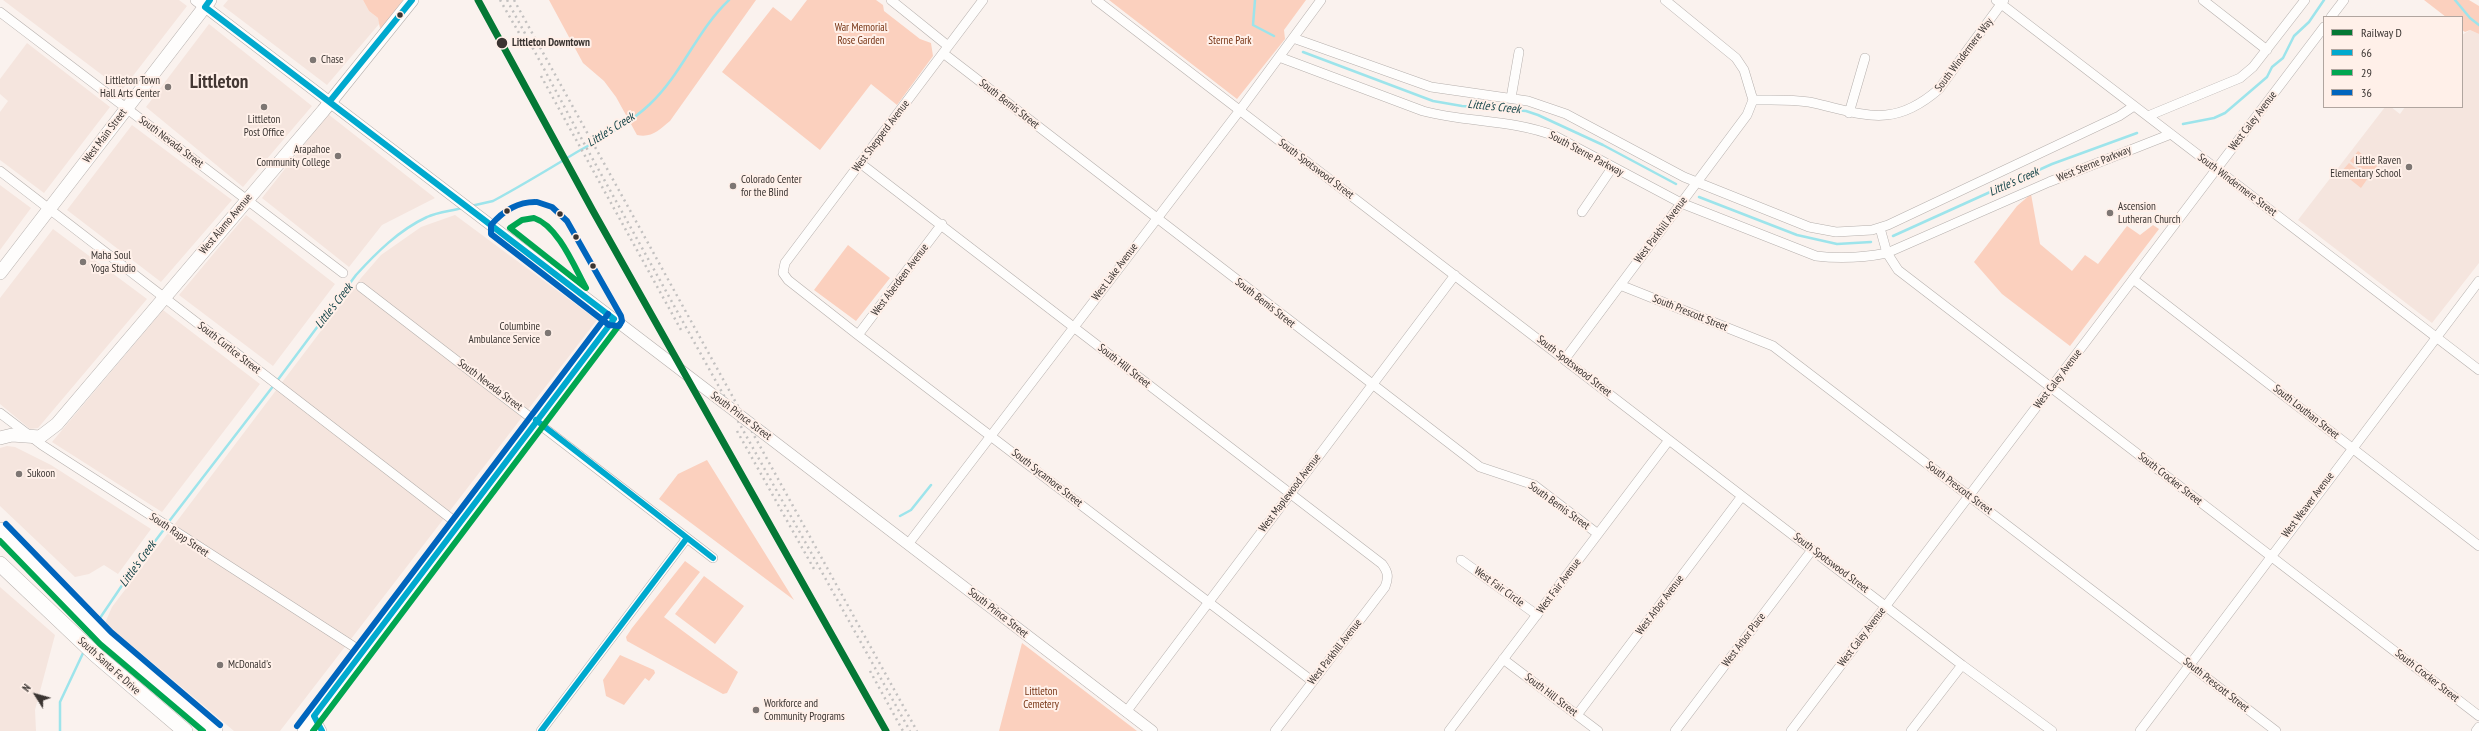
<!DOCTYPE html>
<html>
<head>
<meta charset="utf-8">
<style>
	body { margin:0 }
	#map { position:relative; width:2479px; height:731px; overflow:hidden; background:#faf2ee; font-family:"PT Sans Narrow",sans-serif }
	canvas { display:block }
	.legend { position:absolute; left:2323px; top:16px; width:140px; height:92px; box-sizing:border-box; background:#fff0e9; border:1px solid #b0a59f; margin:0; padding:5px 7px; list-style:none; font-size:12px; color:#3a3431 }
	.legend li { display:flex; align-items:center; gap:8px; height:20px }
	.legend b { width:20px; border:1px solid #b0a59f }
	.north { position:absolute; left:16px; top:675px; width:40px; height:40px; -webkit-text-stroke:3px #fff0e9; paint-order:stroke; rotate:307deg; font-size:11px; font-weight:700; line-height:16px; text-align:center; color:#3a3431 }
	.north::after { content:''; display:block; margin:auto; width:14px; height:18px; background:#3a3431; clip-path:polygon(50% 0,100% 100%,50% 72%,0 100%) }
</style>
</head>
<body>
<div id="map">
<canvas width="2479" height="731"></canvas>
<ul class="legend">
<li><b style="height:5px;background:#047835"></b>Railway D</li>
<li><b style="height:5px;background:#00a9ce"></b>66</li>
<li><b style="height:5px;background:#00a651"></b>29</li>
<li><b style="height:5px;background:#0065bd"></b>36</li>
</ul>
<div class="north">N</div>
</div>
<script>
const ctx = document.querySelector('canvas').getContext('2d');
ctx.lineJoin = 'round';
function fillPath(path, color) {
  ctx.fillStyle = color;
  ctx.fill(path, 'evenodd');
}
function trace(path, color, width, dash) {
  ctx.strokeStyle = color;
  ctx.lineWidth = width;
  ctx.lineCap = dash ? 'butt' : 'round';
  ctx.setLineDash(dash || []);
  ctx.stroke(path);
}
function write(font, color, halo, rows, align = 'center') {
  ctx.font = font + ' "PT Sans Narrow",sans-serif';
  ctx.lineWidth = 4;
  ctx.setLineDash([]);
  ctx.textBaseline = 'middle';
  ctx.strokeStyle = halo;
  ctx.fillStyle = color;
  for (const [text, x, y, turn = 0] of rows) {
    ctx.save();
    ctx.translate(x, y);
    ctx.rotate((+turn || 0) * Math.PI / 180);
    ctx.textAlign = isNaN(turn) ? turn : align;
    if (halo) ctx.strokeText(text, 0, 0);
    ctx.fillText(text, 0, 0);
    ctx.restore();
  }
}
fillPath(new Path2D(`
	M 3,0 L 179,0 L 187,6 L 122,90 Z
	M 228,0 L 363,0 L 369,11 L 378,18 L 380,23 L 327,85 L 223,6 Z
	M 209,24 L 312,106 L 243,187 L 146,107 Z
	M 2470,30 L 2479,34 L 2479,263 L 2432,323 L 2298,220 L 2385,107 L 2391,107 L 2400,114 L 2405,107 L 2462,107 L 2462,35 Z
	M 27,43 L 110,107 L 44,193 L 0,160 L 0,112 L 8,101 L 0,94 L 0,79 Z
	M 328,114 L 435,198 L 382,225 L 349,267 L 262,198 Z
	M 132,125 L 232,200 L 161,282 L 67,210 Z
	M 0,185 L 31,208 L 0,250 Z
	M 246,215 L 335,284 L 273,366 L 179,295 Z
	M 455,215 L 597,320 L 280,731 L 234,731 L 105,623 L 112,607 L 361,278 L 381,255 L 421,227 Z
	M 53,229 L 147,299 L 38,428 L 30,429 L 0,404 L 0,298 Z
	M 163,310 L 260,384 L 162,512 L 52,442 Z
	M 7,446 L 15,447 L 51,465 L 151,529 L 118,574 L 104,565 L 89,574 L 75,577 L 0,506 L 0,448 Z
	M 0,587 L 55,635 L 35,710 L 36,731 L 0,731 Z`), '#f5e5de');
fillPath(new Path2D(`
	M 363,0 L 403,0 L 383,27 L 380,28 L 378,18 L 369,11 Z
	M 549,0 L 756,0 L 670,121 C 659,130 652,138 637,135 L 616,97 L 604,81 L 583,63 Z
	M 807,0 L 876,0 L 883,5 L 884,11 L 920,39 L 931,43 L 933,56 L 897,105 L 871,84 L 820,150 L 722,72 L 773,7 L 791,21 Z
	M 1109,0 L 1306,0 L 1284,30 L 1285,39 L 1237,99 Z
	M 2424,0 L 2469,0 L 2479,6 L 2479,34 L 2470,30 L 2465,32 L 2462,30 L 2462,17 L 2446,17 Z
	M 2358,151 L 2377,166 L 2370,176 L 2350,161 Z
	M 2349,163 L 2368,178 L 2361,188 L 2341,172 Z
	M 2031,194 L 2040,244 L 2072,271 L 2085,255 L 2098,264 L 2127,226 L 2140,235 L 2153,225 L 2159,229 L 2070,346 L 2002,294 L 1974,262 L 2017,206 Z
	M 848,245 L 890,278 L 856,321 L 814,290 Z
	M 707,460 L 794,600 L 659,499 L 678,474 Z
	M 685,561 L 700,572 L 664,617 L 738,672 L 727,693 L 723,694 L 627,641 L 626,637 L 632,628 Z
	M 704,576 L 744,606 L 715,644 L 675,614 Z
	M 1022,643 L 1137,731 L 999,731 Z
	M 620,655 L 654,670 L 655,673 L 649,681 L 645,678 L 624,705 L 606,696 L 603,680 Z`), '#fbd0be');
trace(new Path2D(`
	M 1255,0 L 1253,25 L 1274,36
	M 2455,0 L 2470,18 L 2479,25
	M 1303,52 L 1433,101 L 1462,106 L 1526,111 L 1538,115 L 1603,145 L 1676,184
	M 2183,124 L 2214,118 L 2225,113 L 2267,77 L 2272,67 L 2283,58 L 2294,36 L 2309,22 L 2324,0
	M 1699,197 L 1797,235 L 1837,244 L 1871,242
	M 471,206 L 493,201 C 521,186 549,169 577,152 C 602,138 629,124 650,104 C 682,74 697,30 729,0
	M 1893,236 L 2052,164 L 2137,133
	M 277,381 L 356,275 C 376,253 399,230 427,217 C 437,212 451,211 462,208
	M 900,516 L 911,510 L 931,485
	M 167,524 L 274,385
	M 98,621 L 125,581 L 165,528
	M 88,641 L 93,631
	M 60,731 L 60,702 L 84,651`), '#9de4eb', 2.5);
const minor = new Path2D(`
	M 891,0 L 948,46
	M 983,0 L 785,263 L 783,273 L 788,280 L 858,335 L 1312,681
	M 1096,0 L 1962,665 L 2052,731
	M 1665,0 L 1736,58 L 1744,70 L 1753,100
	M 1996,0 L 2479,370
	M 2203,0 L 2267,50
	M 0,12 L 343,273
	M 2331,17 L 2344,0
	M 1293,38 L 1431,87 L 1528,101 L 1566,114 L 1684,177 L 1809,227 L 1836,232 L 1872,230 L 1888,225 L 2119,116 L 2134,106
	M 943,53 L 1480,467 L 1534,485 L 1598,534
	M 1279,57 L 1423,111 C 1468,123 1511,119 1555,136 L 1681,203 L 1816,256 C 1841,259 1862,258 1887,253 L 2049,182 L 2171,134
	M 1511,98 L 1519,52
	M 1753,100 C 1771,100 1791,99 1809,102 C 1862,113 1891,131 1939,89 L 2004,0
	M 1849,113 L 1865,58
	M 2148,116 L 2240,78 L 2253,67 L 2305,0
	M 860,163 L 1382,564 C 1388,572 1389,577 1385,587 L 1275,731
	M 0,171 L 458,524
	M 1582,212 L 1612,168
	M 1880,228 L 1887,253 L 1898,270 L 2479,716
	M 2133,279 L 2479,546
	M 1620,285 L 1773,346 L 2276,731
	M 361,287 L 713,558
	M 858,335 L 942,224
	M 1565,359 L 1747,115 L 1753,100
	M 0,413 L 42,445 L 362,652
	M 909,543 L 1240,110 L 1321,0
	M 1461,560 L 1537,615
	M 1503,659 L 1598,731
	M 1126,712 L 1455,275
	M 1577,715 L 1742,496
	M 314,716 L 322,731
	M 541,731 L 687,538
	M 1449,731 L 1669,440
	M 1675,731 L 1812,550
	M 1791,731 L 2324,27
	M 1911,731 L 1962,665
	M 2140,731 L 2479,281
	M 2476,731 L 2479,727`);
const tertiary = new Path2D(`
	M 196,0 L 716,397
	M 763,433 L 1152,731
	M 303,731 L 614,319`);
const secondary = new Path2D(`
	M 0,273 L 210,0
	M 0,438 L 12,435 L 40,437 L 57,424 L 323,111 L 412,0`);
const trunk = new Path2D(`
	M 0,530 L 106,638 L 215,731
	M 0,564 L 96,655 L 185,731`);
trace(minor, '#b5afac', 10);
trace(tertiary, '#b5afac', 12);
trace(secondary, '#b5afac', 14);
trace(trunk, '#b5afac', 16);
trace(minor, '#fefdfc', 9);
trace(tertiary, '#fefdfc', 11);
trace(secondary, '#fefdfc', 13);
trace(trunk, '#fefdfc', 15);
trace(new Path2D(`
	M 500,0 L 519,33
	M 507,0 L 586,147 L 910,731
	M 514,0 L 917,731
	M 541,76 L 681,330
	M 737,431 L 814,569
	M 870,671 L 903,731`), '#c3c1c0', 2.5, [2, 4]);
const tertiaryBridge = new Path2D(`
	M 716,397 L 763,433`);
trace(tertiaryBridge, '#b5afac', 12, []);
trace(tertiaryBridge, '#fefdfc', 11);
trace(new Path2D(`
	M 210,0 L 205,7 L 614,319 L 314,716 L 322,731
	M 330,101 L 412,0
	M 536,420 L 713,558
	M 541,731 L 687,538`), '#00a9ce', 6);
trace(new Path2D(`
	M 534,218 C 558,226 574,266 586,288 L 510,228 L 522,220 Z
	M 0,541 L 100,644 L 203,731
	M 313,731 L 620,324`), '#00a651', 6);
trace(new Path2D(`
	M 535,202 C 517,202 503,211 491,225 L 491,234 L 609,325 L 619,326 L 622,321 L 621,316 L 567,221 L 552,207 L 537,202
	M 6,524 L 111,632 L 220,725
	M 297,726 L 608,314`), '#0065bd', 6);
trace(new Path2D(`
	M 478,0 L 593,211 L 886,731`), '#047835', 7);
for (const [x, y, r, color] of [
	[400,15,3.5,"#3a3431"],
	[502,43,6,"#3a3431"],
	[313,60,4,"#7d7673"],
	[168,87,4,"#7d7673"],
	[264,107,4,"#7d7673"],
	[338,156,4,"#7d7673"],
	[2409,167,4,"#7d7673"],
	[733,186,4,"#7d7673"],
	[507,211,3.5,"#3a3431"],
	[2110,213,4,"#7d7673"],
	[560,214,3.5,"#3a3431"],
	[576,237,3.5,"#3a3431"],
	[83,262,4,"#7d7673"],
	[593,266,3.5,"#3a3431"],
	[548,333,4,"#7d7673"],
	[19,474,4,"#7d7673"],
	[220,665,4,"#7d7673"],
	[756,710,4,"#7d7673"]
]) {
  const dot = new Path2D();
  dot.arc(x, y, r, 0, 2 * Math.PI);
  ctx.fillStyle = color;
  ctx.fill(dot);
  trace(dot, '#fff0e9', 1.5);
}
write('11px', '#773414', '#fff0e9', [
	["War Memorial",861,28],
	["Rose Garden",861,41],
	["Sterne Park",1230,41],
	["Littleton",1041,692],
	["Cemetery",1041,705]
]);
write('bold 11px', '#3a3431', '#fff0e9', [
	["Littleton Downtown",512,43]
], 'left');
write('11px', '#3a3431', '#fff0e9', [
	["South Windermere Way",1964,55,-53],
	["South Bemis Street",1009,104,38],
	["West Caley Avenue",2253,121,-53],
	["West Main Street",105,136,-53],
	["West Shepperd Avenue",881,136,-53],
	["South Nevada Street",171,142,37],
	["South Sterne Parkway",1586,154,28],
	["West Sterne Parkway",2094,164,-22],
	["South Spotswood Street",1316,169,37],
	["South Windermere Street",2237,185,37],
	["West Alamo Avenue",226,224,-50],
	["West Parkhill Avenue",1661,230,-53],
	["West Lake Avenue",1115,272,-53],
	["West Aberdeen Avenue",900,280,-53],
	["South Bemis Street",1265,303,38],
	["South Prescott Street",1690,313,22],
	["South Curtice Street",229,348,38],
	["South Hill Street",1124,366,38],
	["South Spotswood Street",1574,366,38],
	["West Caley Avenue",2058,379,-53],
	["South Nevada Street",490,385,37],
	["South Louthan Street",2306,412,38],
	["South Prince Street",741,416,37],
	["South Sycamore Street",1047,478,38],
	["South Crocker Street",2170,479,38],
	["South Prescott Street",1959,488,37],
	["West Maplewood Avenue",1290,493,-53],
	["West Weaver Avenue",2308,505,-53],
	["South Bemis Street",1559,506,36],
	["South Rapp Street",179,535,34],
	["South Spotswood Street",1831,563,37],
	["West Fair Avenue",1559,586,-53],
	["West Fair Circle",1499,587,36],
	["West Arbor Avenue",1660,605,-53],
	["South Prince Street",998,613,38],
	["West Caley Avenue",1862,637,-53],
	["West Arbor Place",1744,640,-53],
	["West Parkhill Avenue",1335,652,-52],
	["South Santa Fe Drive",109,666,42],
	["South Crocker Street",2427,676,38],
	["South Prescott Street",2216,685,38],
	["South Hill Street",1551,695,37]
]);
write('11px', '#3a3431', '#fff0e9', [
	["Chase",321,60],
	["Littleton Town",160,81,"right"],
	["Hall Arts Center",160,94,"right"],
	["Littleton",264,120,"center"],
	["Post Office",264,133,"center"],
	["Arapahoe",330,150,"right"],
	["Community College",330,163,"right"],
	["Little Raven",2401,161,"right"],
	["Elementary School",2401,174,"right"],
	["Colorado Center",741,180],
	["for the Blind",741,193],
	["Ascension",2118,207],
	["Lutheran Church",2118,220],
	["Maha Soul",91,256],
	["Yoga Studio",91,269],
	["Columbine",540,327,"right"],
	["Ambulance Service",540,340,"right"],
	["Sukoon",27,474],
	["McDonald's",228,665],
	["Workforce and",764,704],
	["Community Programs",764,717]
], 'left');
write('italic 12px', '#0d3f44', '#fff0e9', [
	["Little's Creek",1494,107,6],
	["Little's Creek",611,130,-32],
	["Little's Creek",2014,182,-24],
	["Little's Creek",334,306,-52],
	["Little's Creek",138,564,-54]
]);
write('bold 19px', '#443834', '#fff0e9', [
	["Littleton",219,83]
]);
</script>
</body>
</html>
